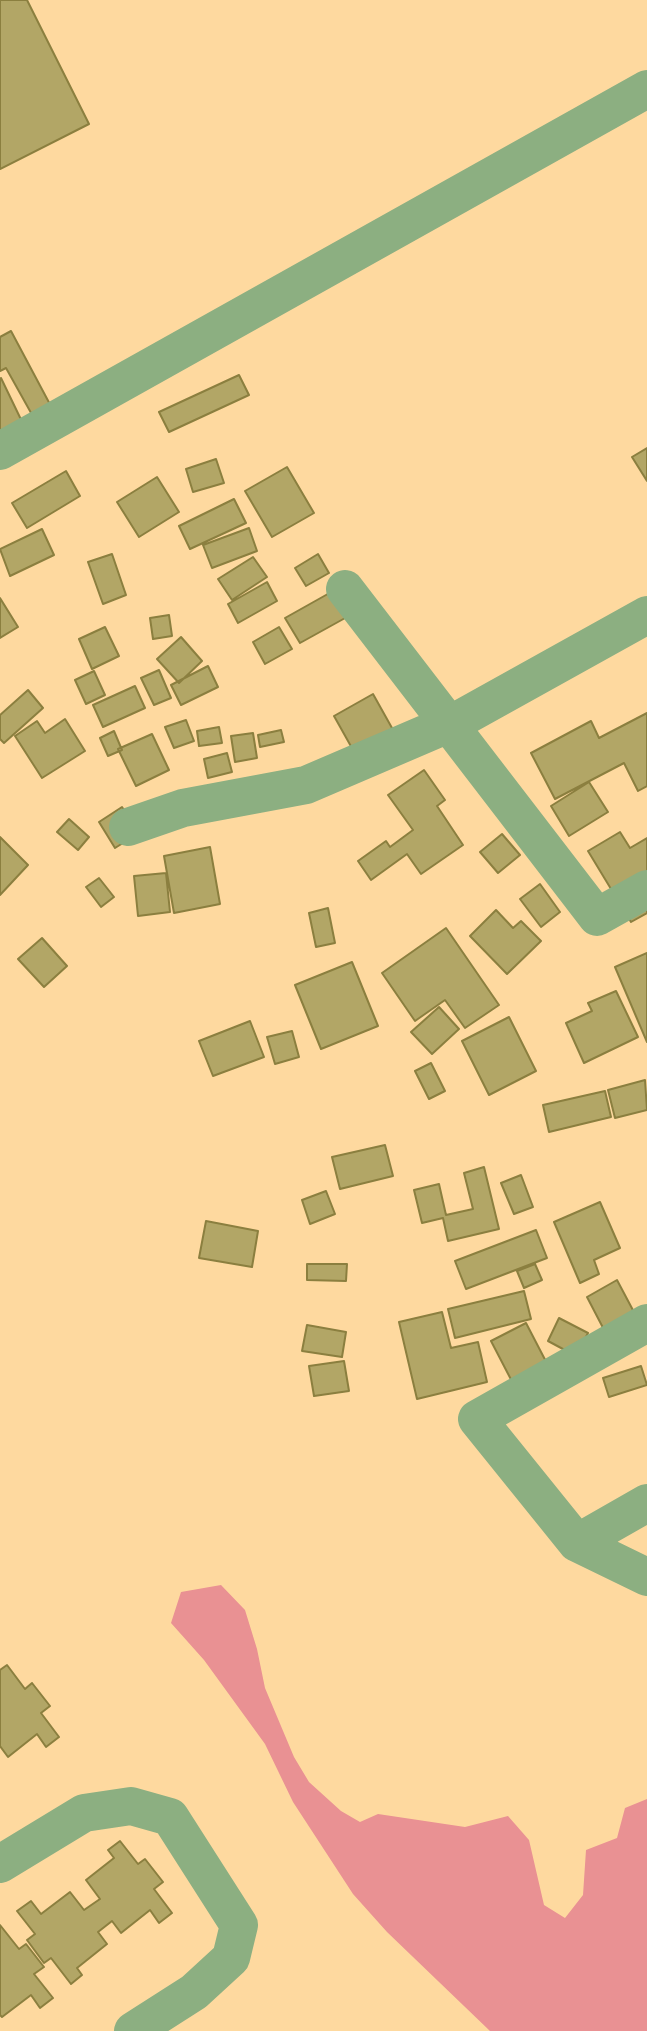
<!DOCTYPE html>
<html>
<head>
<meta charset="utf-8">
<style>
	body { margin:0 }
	canvas { display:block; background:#fed99f }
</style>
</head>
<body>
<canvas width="647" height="2031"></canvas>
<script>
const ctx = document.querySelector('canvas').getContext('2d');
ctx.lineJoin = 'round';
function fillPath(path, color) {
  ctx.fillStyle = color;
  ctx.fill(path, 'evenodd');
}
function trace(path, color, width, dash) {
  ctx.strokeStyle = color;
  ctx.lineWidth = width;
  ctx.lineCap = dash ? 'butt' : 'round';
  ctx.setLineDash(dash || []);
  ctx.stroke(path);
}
fillPath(new Path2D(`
	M 221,1585 L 245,1610 L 257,1649 L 265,1688 L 294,1757 L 309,1782 L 341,1811 L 360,1822 L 378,1814 L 465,1827 L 508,1816 L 529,1840 L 544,1905 L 565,1918 L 583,1895 L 586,1850 L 617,1838 L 625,1808 L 647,1799 L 647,2031 L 490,2031 L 387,1932 L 353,1894 L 293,1802 L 265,1744 L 204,1660 L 171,1623 L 181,1592 Z`), '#e99193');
const building = new Path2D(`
	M 0,0 L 27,0 L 89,124 L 0,169 Z
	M 11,331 L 53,410 L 35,420 L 6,368 L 0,371 L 0,337 Z
	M 239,375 L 249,395 L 169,432 L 159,412 Z
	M 1,378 L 27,432 L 0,446 L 0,379 Z
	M 647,448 L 647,481 L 632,457 Z
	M 216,459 L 224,483 L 193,492 L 186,469 Z
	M 287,467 L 314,513 L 272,537 L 245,491 Z
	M 66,471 L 80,496 L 27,528 L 12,503 Z
	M 157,477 L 179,512 L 139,537 L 117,502 Z
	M 234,499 L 246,523 L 190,549 L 179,526 Z
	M 249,528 L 257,551 L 212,568 L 203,545 Z
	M 42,529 L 54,555 L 10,576 L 0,549 Z
	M 112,554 L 126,595 L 103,604 L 88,562 Z
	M 318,554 L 329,573 L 306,586 L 295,568 Z
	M 253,557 L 267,577 L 232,600 L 218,579 Z
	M 267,582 L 277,601 L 238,623 L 228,604 Z
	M 342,586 L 356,612 L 300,643 L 285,618 Z
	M 0,598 L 18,627 L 0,638 Z
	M 169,615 L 172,636 L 153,639 L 150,618 Z
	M 105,627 L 119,656 L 92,669 L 79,639 Z
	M 279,627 L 292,649 L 265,664 L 253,642 Z
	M 181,637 L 202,661 L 179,683 L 157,659 Z
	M 208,666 L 218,687 L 181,705 L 171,685 Z
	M 159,670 L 171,698 L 154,705 L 141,678 Z
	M 94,671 L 105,695 L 86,704 L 75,680 Z
	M 135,686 L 145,708 L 103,727 L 93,705 Z
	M 28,690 L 43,708 L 4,743 L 0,739 L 0,715 Z
	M 373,694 L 392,728 L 362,766 L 334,716 Z
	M 647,713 L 647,786 L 638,791 L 624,763 L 555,799 L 531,753 L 591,721 L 599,738 Z
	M 65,719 L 85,751 L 42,778 L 15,736 L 37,721 L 45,733 Z
	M 186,720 L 194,741 L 174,748 L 165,727 Z
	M 219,727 L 222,743 L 199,746 L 197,731 Z
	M 281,730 L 284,742 L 260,747 L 258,735 Z
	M 114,731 L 122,750 L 108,756 L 100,738 Z
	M 253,733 L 257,758 L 235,762 L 231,736 Z
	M 152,734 L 169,770 L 136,786 L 118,749 Z
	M 227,753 L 232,772 L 208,778 L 204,759 Z
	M 424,770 L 445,800 L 437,806 L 463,845 L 421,874 L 407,854 L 371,880 L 358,861 L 386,841 L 390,847 L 413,830 L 388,795 Z
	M 589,782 L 608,812 L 569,836 L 551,806 Z
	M 122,807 L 139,833 L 115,848 L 99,822 Z
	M 69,819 L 89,837 L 78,850 L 57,832 Z
	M 620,832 L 630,848 L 647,838 L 647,913 L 631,922 L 588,851 Z
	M 502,834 L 520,855 L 498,873 L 480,852 Z
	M 0,837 L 28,865 L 0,895 Z
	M 210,847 L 220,904 L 174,913 L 164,856 Z
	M 166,873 L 170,912 L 138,916 L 134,876 Z
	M 99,878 L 114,897 L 101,907 L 86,887 Z
	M 540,884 L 560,912 L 541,927 L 520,899 Z
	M 328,908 L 335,943 L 316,947 L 309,913 Z
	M 496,910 L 513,928 L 521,921 L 541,941 L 507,974 L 470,936 Z
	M 446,928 L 499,1005 L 465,1028 L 445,1000 L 415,1021 L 382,973 Z
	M 42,938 L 67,966 L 44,987 L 18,959 Z
	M 647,953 L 647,1042 L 615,967 Z
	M 352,962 L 378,1026 L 321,1049 L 295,985 Z
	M 616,991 L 638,1037 L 584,1063 L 566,1023 L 592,1011 L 588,1003 Z
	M 439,1007 L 459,1029 L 432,1054 L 411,1032 Z
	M 509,1017 L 536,1071 L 489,1095 L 462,1041 Z
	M 250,1021 L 264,1057 L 213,1076 L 199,1041 Z
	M 292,1031 L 299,1057 L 275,1064 L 267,1037 Z
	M 431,1063 L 445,1091 L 429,1099 L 415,1071 Z
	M 645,1080 L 647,1110 L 615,1118 L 608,1090 Z
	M 605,1091 L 611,1117 L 549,1132 L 543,1105 Z
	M 385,1145 L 393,1176 L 340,1189 L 332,1157 Z
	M 484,1167 L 499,1229 L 448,1241 L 443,1218 L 422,1223 L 414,1190 L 439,1184 L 446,1215 L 473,1209 L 464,1173 Z
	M 521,1175 L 533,1207 L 514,1214 L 501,1183 Z
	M 326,1191 L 335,1214 L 310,1224 L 302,1200 Z
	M 600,1202 L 620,1248 L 594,1260 L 599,1274 L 580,1283 L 554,1222 Z
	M 206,1221 L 258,1231 L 252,1267 L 199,1258 Z
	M 536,1230 L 547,1258 L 466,1289 L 455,1261 Z
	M 307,1264 L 347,1264 L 346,1281 L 307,1280 Z
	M 535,1264 L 542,1280 L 524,1288 L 517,1271 Z
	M 617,1280 L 644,1331 L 613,1347 L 587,1297 Z
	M 524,1291 L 531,1319 L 455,1338 L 448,1309 Z
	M 442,1312 L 451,1348 L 478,1342 L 487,1382 L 417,1399 L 399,1322 Z
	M 559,1318 L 588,1333 L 576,1356 L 548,1341 Z
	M 526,1323 L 553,1375 L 518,1393 L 491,1341 Z
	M 307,1325 L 346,1332 L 342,1357 L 302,1351 Z
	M 344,1361 L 349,1391 L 314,1396 L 309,1366 Z
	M 641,1366 L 647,1385 L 609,1397 L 603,1378 Z
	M 7,1665 L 25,1689 L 32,1683 L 50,1706 L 41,1713 L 59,1737 L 46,1747 L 37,1734 L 8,1757 L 0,1746 L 0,1670 Z
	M 120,1841 L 138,1864 L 145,1859 L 163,1882 L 154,1889 L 172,1913 L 159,1923 L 150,1910 L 121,1933 L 112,1921 L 98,1932 L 107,1944 L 77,1968 L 82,1975 L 71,1984 L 51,1958 L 44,1963 L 27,1940 L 35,1934 L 17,1911 L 31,1901 L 41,1914 L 70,1892 L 84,1910 L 100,1899 L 86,1880 L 114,1858 L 108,1850 Z
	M 0,1925 L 19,1949 L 26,1944 L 44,1967 L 34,1974 L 53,1998 L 40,2008 L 31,1995 L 2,2017 L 0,2015 Z`);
fillPath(building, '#b2a666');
trace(building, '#8b7f3f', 2);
trace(new Path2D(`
	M 0,451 L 647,89
	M 345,589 L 597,917 L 647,889
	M 128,827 L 183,808 L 306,785 L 460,719 L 647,615
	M 647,1323 L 477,1419 L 577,1543 L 647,1577
	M 577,1543 L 647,1503
	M 0,1864 L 84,1813 L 131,1806 L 170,1817 L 239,1925 L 231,1958 L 194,1992 L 133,2031`), '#8caf81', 38);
</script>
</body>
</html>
